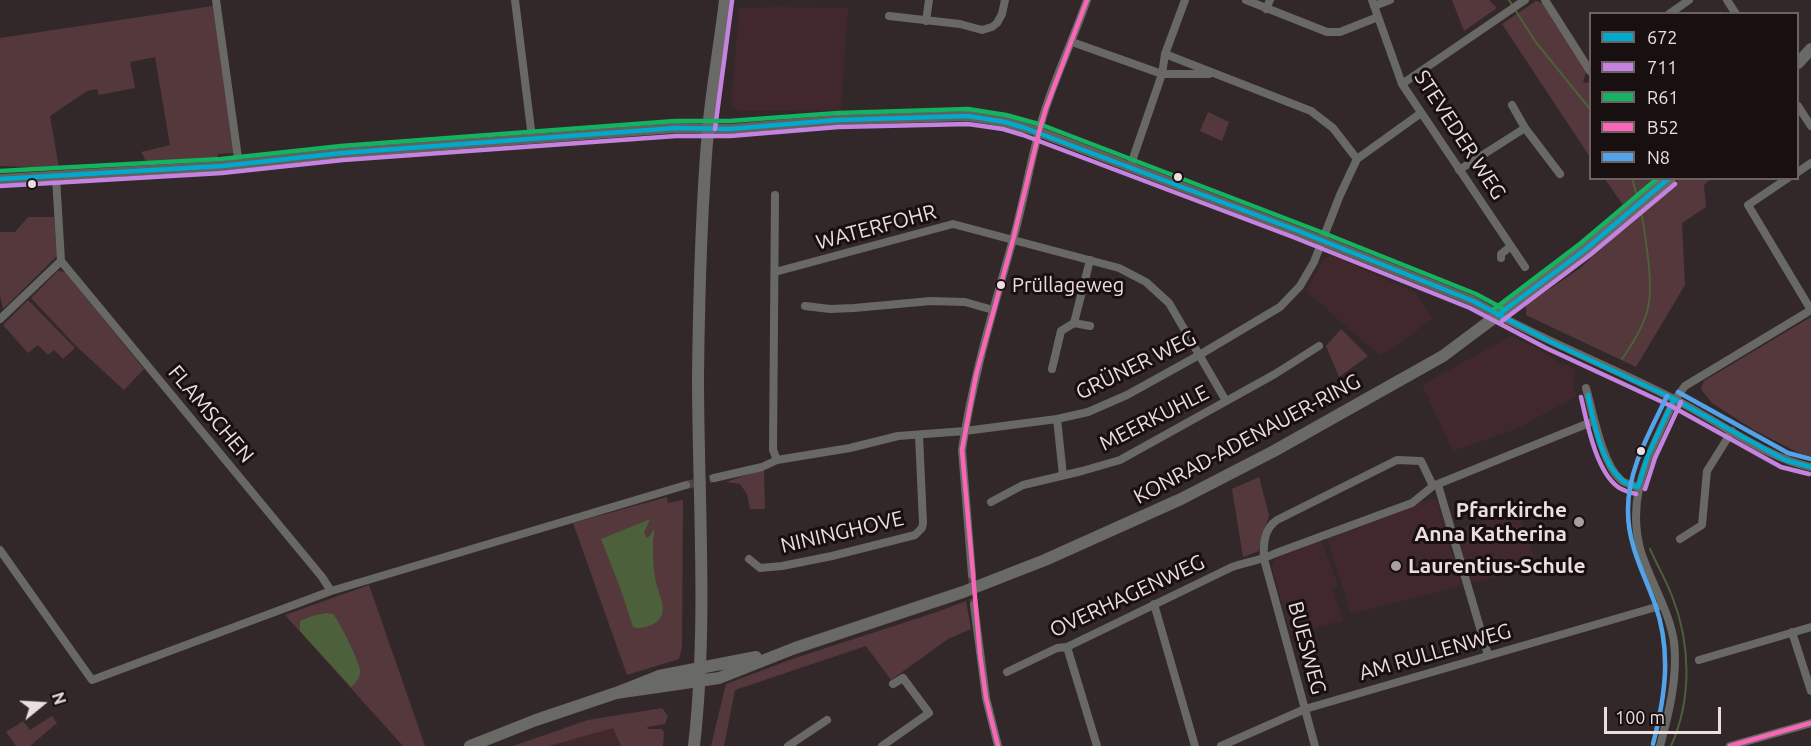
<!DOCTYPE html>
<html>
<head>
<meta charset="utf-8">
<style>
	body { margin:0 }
	#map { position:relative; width:1811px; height:746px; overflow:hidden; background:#32282a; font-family:Ubuntu,sans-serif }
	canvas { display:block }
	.legend { position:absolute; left:1589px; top:12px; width:210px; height:168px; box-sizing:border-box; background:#180f10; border:2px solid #6d6263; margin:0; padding:8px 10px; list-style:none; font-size:18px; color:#ecdee0 }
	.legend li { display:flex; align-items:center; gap:12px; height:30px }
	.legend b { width:30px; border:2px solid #6d6263 }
	.north { position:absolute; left:12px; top:674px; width:60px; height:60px; -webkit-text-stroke:4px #180f10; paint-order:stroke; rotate:72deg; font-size:16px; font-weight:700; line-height:24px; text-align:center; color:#ecdee0 }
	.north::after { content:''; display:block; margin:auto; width:21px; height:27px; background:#ecdee0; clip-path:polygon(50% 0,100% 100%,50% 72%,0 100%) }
	.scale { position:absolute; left:1604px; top:707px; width:117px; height:27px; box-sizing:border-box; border:3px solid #ecdee0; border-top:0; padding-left:8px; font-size:18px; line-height:21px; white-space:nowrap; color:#ecdee0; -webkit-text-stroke:4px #180f10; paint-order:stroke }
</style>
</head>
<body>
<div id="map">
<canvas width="1811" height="746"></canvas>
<ul class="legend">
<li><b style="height:8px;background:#00a9ce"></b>672</li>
<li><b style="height:8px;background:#c483df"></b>711</li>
<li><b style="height:8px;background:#13b361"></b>R61</li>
<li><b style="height:8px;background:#fa66b7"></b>B52</li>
<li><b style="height:8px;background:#53a3e8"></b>N8</li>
</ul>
<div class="north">N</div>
<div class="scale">100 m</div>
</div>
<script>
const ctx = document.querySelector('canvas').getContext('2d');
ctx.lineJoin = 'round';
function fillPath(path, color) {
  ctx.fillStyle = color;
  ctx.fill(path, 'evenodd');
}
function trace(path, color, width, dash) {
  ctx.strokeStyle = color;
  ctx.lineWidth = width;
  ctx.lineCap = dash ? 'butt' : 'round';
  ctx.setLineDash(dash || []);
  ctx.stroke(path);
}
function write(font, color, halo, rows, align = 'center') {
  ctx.font = font + ' Ubuntu,sans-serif';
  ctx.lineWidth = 6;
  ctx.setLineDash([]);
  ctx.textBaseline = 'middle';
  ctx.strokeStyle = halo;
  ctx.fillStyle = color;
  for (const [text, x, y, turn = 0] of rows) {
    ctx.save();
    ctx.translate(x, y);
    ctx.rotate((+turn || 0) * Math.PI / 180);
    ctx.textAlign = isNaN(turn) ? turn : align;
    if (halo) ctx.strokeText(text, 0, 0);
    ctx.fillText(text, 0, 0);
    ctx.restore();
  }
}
fillPath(new Path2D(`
	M 777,7 L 848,8 L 841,110 L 740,111 L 731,106 L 739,8 Z
	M 1332,255 L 1416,293 L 1433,319 L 1380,356 L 1306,291 L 1324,259 Z
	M 1511,336 L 1539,349 L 1558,362 L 1576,369 L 1573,385 L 1577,396 L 1516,429 L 1453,451 L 1422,385 Z
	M 1434,498 L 1437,500 L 1452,541 L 1450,545 L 1462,586 L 1351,614 L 1326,535 Z
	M 1517,508 L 1537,565 L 1471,583 L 1456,530 Z
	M 1321,539 L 1338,585 L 1332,588 L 1343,620 L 1291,636 L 1272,566 L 1277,556 Z
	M 614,727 L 621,746 L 549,746 Z`), '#41282c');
fillPath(new Path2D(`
	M 1452,0 L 1489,0 L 1497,8 L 1464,31 Z
	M 1536,1 L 1544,4 L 1587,68 L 1583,83 L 1590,82 L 1590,157 L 1502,24 Z
	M 213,6 L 234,153 L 218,154 L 218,158 L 147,163 L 141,152 L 170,145 L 155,57 L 130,62 L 135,88 L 99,95 L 97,89 L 87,91 L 50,116 L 59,168 L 0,166 L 0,38 Z
	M 1208,112 L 1229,122 L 1222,141 L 1200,131 Z
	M 1680,178 L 1711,179 L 1704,185 L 1706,207 L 1682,223 L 1685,285 L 1636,367 L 1526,315 L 1526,305 L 1579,269 Z
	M 1605,179 L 1660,179 L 1625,208 Z
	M 28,217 L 54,217 L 57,256 L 3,309 L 0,296 L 0,232 L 15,232 Z
	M 58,271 L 65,272 L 144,369 L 124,390 L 76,346 L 31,298 Z
	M 28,300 L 75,348 L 63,359 L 54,350 L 48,355 L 38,345 L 28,353 L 3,325 Z
	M 1811,317 L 1811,456 L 1801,454 L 1754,430 L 1712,403 L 1701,389 L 1704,381 Z
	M 1341,329 L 1368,356 L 1339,377 L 1326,346 Z
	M 764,469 L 765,509 L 750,509 L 747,494 L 740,484 L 726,482 Z
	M 1259,477 L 1269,515 L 1259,551 L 1243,557 L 1232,489 Z
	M 667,497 L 668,503 L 683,500 L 682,648 L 679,659 L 627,675 L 573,523 Z
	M 369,585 L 425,746 L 403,746 L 285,615 Z
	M 966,601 L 971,629 L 948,639 L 891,680 L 866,646 L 735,690 L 724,746 L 711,746 L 726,684 L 795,658 L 937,612 Z
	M 662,708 L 668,716 L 665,724 L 647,727 L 648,729 L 662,729 L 664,732 L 663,746 L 621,746 L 613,728 L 549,746 L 513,746 L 588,720 Z
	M 52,716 L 57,723 L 30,746 L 16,746 L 6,732 L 23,721 L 30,730 Z`), '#55383c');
fillPath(new Path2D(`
	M 650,519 L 644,533 L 647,538 L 649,537 L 654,529 C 655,536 652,541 653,547 C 653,561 654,577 658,589 C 660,598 666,607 661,617 C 657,625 641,630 633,627 L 621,590 L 601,539 Z
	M 326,613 L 333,614 C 341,624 358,659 360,670 C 361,678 356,682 351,687 L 300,631 L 300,621 L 312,616 Z`), '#4b603b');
trace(new Path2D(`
	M 1509,0 L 1535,41 L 1590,109
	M 1632,178 L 1638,200
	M 1622,359 C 1651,318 1654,300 1647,250 C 1645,236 1644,222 1640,208
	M 1650,549 C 1657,565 1666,580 1672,596 C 1691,644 1692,699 1671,746`), '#4b603b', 2);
trace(new Path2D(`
	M 686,485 L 714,478
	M 972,575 L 974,605`), '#4e4345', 8, [8, 4]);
trace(new Path2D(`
	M 216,0 L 239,165
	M 515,0 L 532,138
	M 1246,0 L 1327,32 L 1340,32 L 1378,17
	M 1372,0 L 1402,84 L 1525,267
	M 1545,0 L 1590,71
	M 1727,0 L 1736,14
	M 1374,6 L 1390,0
	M 1266,9 L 1270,0
	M 1669,14 L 1689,0
	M 889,16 L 960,24 L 982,30 L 992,27 L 997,23 L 1002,14 L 1005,0
	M 926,21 L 929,0
	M 1072,42 L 1162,74 L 1209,74
	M 1165,54 L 1311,111 L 1333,128 L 1357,159
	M 1402,84 L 1525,0
	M 1798,106 L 1811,126
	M 1525,128 L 1560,174
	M 1130,167 L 1162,74 L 1165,54 L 1185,0
	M 1459,170 L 1525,128 L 1512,105
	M 1798,172 L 1811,163
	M 1788,178 L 1748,205 L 1811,310
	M 775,195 L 773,450 L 777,460
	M 1501,258 L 1501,254 L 1511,246
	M 775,272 L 953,224 L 1119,268 L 1146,282 L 1169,303 L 1226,401
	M 805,306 L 830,309 L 854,308 L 931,301 L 965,302 L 993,310
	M 1498,315 C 1557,346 1618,370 1676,400 C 1718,421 1766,458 1811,467
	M 0,319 L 61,261 L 56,177
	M 1074,323 L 1090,326
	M 1052,369 L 1061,331 L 1074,323 L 1090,260
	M 1586,388 C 1593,412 1602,464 1621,480 C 1625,484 1633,485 1638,487
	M 1057,419 L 1063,475
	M 714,478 L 762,467 L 777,460 L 850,448 L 898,436 L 965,431 L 1057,419 L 1088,412 L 1127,395 L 1201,354 L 1280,307 L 1300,286 L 1314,262 L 1340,195 L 1357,159 L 1421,113
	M 1438,485 L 1488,655
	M 991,502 L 1023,485 L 1082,471 L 1120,460 L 1275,374 L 1319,346
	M 1680,539 L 1702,525 L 1707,471 L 1732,431
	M 0,550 L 92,680 L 331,591 L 322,577 L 61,261
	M 749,559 L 760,568 L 782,566 L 832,556 L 915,535 L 922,528 L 923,523 L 919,435
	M 972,575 L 962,450 C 972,380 993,311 1012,243 C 1025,199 1031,154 1045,110 C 1057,73 1074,37 1087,0
	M 331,591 L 686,485
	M 1154,604 L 1195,746
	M 974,605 L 986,698 L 998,746
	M 1792,632 L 1811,691
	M 1067,647 L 1097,746
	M 1699,660 L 1811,627
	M 1007,672 L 1057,648 L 1067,647 L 1232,567 C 1247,562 1262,560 1276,553 L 1412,503 L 1433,486 L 1594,421
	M 788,746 L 827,720
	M 882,746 L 929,713 L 903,678 L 893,684
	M 1221,746 L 1305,709 L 1663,605
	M 1315,746 L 1264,559 C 1263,544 1264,529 1277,520 L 1397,460 L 1421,461 L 1433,486
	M 1660,746 C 1669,713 1678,677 1674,642 C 1669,610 1651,583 1641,552 C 1628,507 1642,469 1661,429 C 1668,413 1674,399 1685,386 L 1811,310
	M 1730,746 L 1811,723`), '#686964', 8);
trace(new Path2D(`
	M 0,179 L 222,166 L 342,153 L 676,128 L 729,129 L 838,120 L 968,116 L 1005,122 L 1039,132 L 1323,241 L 1473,301 L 1498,315`), '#62625d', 10);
trace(new Path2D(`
	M 1798,63 L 1811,49
	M 616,693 L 719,678 L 795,648 L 963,592 L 1045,560 L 1181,499 L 1274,451 L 1443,356 L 1586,249 L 1670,178
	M 470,746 L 536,720 L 616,693 L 659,676 L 756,657
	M 694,746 C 708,622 698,499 698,375 C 699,293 701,211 708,130 C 712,87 720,43 725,0`), '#696966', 12);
trace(new Path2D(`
	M 0,179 L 222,166 L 342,153 L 676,128 L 729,129 L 838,120 L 968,116 L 1005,122 L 1025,128 L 1296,230 L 1473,301 L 1549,341 L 1674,399 L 1785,460 L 1811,467
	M 1498,315 L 1586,249 L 1669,178
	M 1588,395 C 1594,422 1600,460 1621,479 C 1625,484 1632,485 1638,487
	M 1638,487 L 1648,455 L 1674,399`), '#00a9ce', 4.5);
trace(new Path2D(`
	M 715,129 L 732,1
	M 0,186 L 222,173 L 343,160 L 676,136 L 730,136 L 838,127 L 968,124 L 1003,129 L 1023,135 L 1293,237 L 1470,308 L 1546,348 L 1671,406 L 1781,467 L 1809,474
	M 1502,321 L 1590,255 L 1675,184
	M 1581,397 C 1587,423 1596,471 1618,487 C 1623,491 1630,492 1636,494
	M 1645,489 L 1655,458 L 1681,402`), '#c483df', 4.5);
trace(new Path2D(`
	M 0,171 L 221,159 L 341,146 L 675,121 L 729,121 L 838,113 L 968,109 L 1006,115 L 1042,125 L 1326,234 L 1476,294 L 1502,308
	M 1494,309 L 1581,243 L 1658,178`), '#13b361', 4.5);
trace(new Path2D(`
	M 998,746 L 986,698 L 980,654 L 962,450 L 976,375 L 1013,240 L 1039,132 L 1046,108 L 1087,0
	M 1730,746 L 1811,723`), '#fa66b7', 4.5);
trace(new Path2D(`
	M 1678,392 L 1788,453 L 1811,459
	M 1653,744 C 1665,697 1672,652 1655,604 C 1644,574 1628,545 1628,512 C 1627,470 1650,432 1667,396`), '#53a3e8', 4.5);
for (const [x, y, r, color] of [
	[1178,177,5,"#ecdee0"],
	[32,184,5,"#ecdee0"],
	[1001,285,5,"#ecdee0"],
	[1641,451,5,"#ecdee0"],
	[1579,522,6,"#ab9ea0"],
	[1396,566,6,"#ab9ea0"]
]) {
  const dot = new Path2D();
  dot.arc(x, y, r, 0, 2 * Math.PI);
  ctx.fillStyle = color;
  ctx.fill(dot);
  trace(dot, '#180f10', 2);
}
write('20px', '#ecdee0', '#180f10', [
	["Prüllageweg",1012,285]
], 'left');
write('21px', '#ecdee0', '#180f10', [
	["STEVEDER WEG",1460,135,57],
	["WATERFOHR",876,227,-15],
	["GRÜNER WEG",1136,365,-26],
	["FLAMSCHEN",211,414,50],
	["MEERKUHLE",1154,418,-27],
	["KONRAD-ADENAUER-RING",1247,439,-28],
	["NININGHOVE",842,532,-13],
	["OVERHAGENWEG",1127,596,-25],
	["BUESWEG",1307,648,75],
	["AM RULLENWEG",1435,652,-16]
]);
write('bold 21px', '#ecdee0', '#180f10', [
	["Pfarrkirche",1567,510],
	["Anna Katherina",1567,534],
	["Laurentius-Schule",1408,566,"left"]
], 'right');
</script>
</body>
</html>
